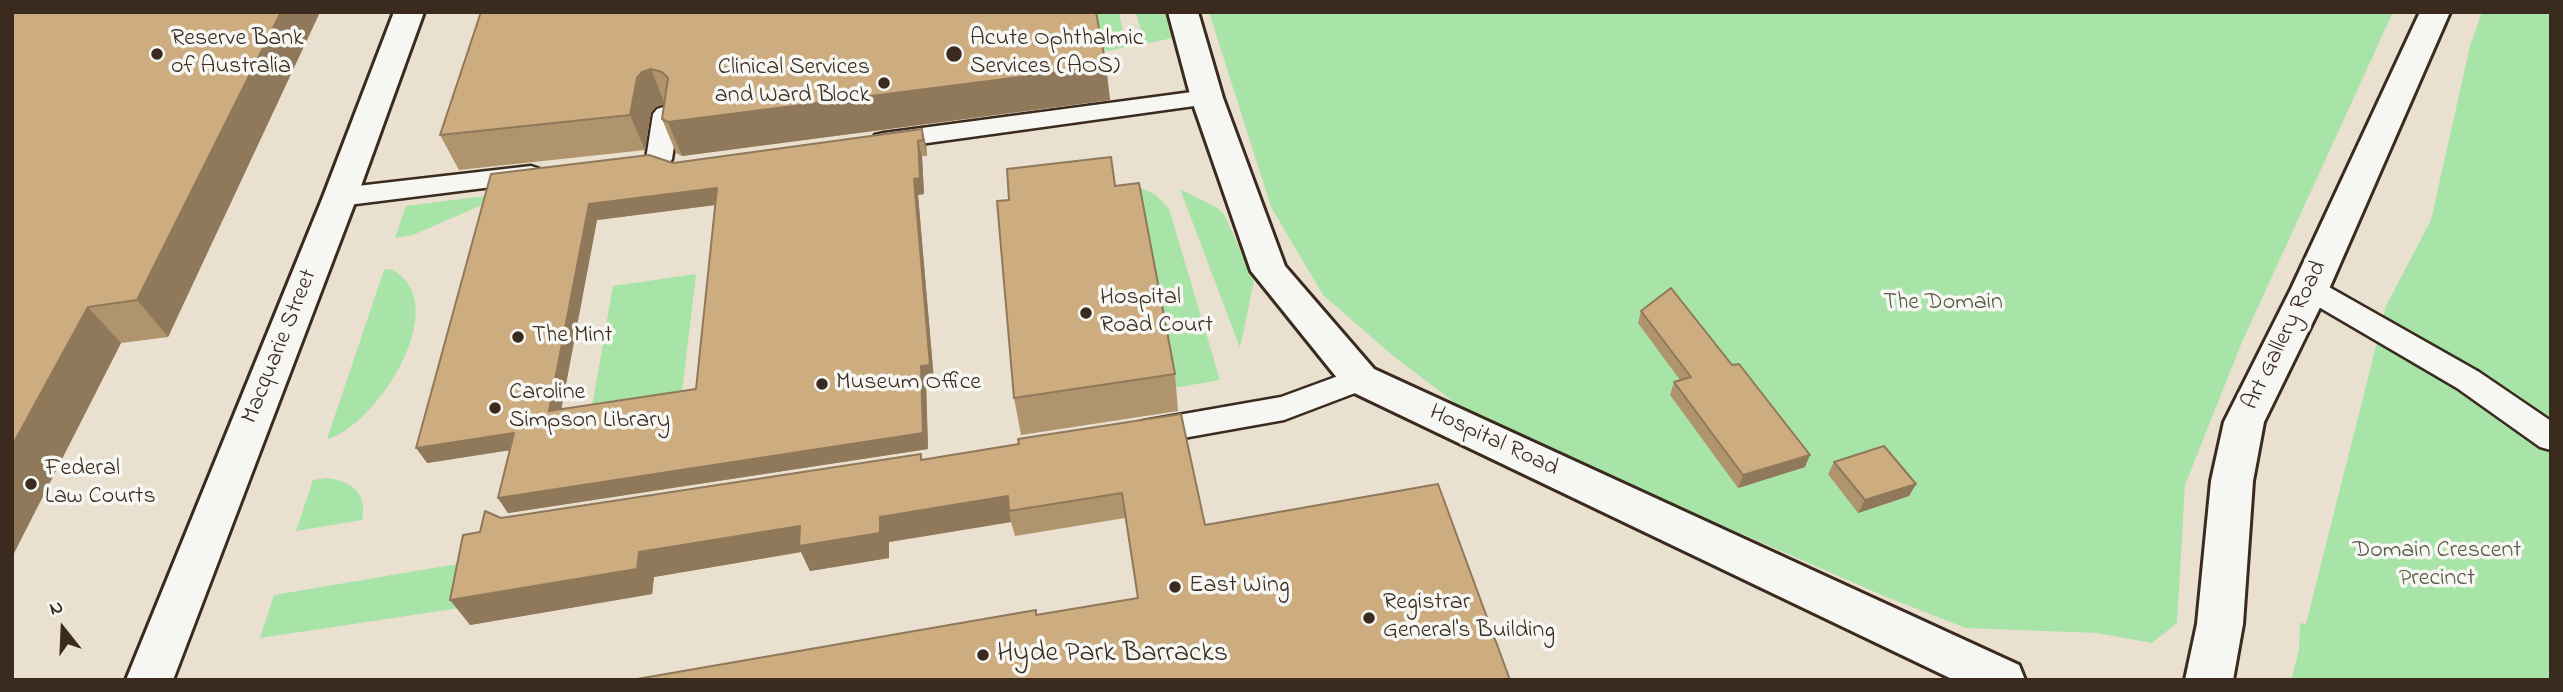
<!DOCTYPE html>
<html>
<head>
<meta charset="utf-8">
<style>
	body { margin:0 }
	#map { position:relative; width:2563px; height:692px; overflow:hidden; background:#eae0d0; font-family:"Indie Flower",sans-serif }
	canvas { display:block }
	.frame { position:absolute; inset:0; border:14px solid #3b2a1e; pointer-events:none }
	.north { position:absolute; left:28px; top:594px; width:70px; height:70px; -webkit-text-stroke:5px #f6f6f2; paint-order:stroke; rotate:342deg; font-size:19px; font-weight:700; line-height:28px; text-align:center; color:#3b2a1e }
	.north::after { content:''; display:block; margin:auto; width:24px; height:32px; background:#3b2a1e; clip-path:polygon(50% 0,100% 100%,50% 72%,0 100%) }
</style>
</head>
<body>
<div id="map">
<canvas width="2563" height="692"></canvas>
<div class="frame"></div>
<div class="north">N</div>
</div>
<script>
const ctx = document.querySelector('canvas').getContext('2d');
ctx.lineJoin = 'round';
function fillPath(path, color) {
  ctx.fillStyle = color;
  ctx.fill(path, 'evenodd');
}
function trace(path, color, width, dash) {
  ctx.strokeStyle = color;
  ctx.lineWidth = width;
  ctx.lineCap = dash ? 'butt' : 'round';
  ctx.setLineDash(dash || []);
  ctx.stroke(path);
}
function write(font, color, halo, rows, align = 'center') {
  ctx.font = font + ' "Indie Flower",sans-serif';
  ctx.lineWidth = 7;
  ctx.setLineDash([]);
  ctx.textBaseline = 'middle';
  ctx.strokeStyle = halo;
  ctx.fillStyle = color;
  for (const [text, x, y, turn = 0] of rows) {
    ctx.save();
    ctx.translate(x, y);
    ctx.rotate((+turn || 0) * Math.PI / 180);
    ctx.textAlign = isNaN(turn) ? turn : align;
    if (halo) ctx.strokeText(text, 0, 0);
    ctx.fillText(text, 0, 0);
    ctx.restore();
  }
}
fillPath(new Path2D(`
	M 1094,12 L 1119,12 L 1126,47 L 1103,52 Z
	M 1136,12 L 1166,12 L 1173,38 L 1144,44 Z
	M 1209,12 L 2393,12 L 2242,342 L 2185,485 L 2177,623 L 2152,643 L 2097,633 L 1966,628 L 1884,596 L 1472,416 L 1391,354 L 1323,295 L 1271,207 Z
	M 2482,12 L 2551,12 L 2551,680 L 2291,680 L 2299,650 L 2300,623 L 2306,624 L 2386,306 L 2431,220 L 2470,46 Z
	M 1136,186 L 1155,194 L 1169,209 L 1220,380 L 1174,388 Z
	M 1180,189 L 1216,207 L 1224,214 L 1254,281 L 1240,348 Z
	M 500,194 L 491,201 L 413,235 L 395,238 L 406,206 Z
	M 391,269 C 457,303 375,428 327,439 L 384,270 Z
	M 696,274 L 682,393 L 592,406 L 613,286 Z
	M 327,478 C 352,481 368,494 362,520 L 296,531 L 313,480 Z
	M 481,560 L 473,606 L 260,638 L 274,595 Z`), '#a8e3a8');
const service = new Path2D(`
	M 1207,90 L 1216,93 L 1219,98 L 1216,103 L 884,149 L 875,147 L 871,141 L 875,135 L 884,133 Z
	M 666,106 L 675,109 L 679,114 L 672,159 L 668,165 L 659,167 L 650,165 L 646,159 L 653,114 L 657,109 Z
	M 531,166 L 540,169 L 544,175 L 540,181 L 340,206 L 331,203 L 327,197 L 331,191 L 340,188 Z
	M 2310,279 L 2320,282 L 2479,372 L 2551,421 L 2551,450 L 2540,447 L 2457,388 L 2300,296 L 2296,289 L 2300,282 Z
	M 1360,368 L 1371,371 L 1375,379 L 1371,387 L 1284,420 L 1144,445 L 1133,442 L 1128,433 L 1133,424 L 1144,421 L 1281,397 Z`);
const minor = new Path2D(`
	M 1168,12 L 1198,12 L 1223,98 L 1285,266 L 1374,369 L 2019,665 L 2025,680 L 1954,680 L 1346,389 L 1251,271 L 1191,98 Z`);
const tertiary = new Path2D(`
	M 2420,12 L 2450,12 L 2329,289 L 2264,422 L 2253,481 L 2243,624 L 2233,680 L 2185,680 L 2197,624 L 2211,481 L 2224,422 L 2291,289 Z`);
const secondary = new Path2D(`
	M 394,12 L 424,12 L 357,197 L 173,680 L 126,680 L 323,197 Z`);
trace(service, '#3b2a1e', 5);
trace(minor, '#3b2a1e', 6);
trace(tertiary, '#3b2a1e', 6);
trace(secondary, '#3b2a1e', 6);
fillPath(service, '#f6f6f2');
fillPath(minor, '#f6f6f2');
fillPath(tertiary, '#f6f6f2');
fillPath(secondary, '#f6f6f2');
fillPath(new Path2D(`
	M 12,12 L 320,12 L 168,337 L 121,343 L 12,557 Z
	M 481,12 L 1106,66 L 1110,100 L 682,156 L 676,153 L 662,119 L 664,104 L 656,107 L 651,112 L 645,150 L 459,170 L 440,135 Z
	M 922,129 L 926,145 L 927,156 L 922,156 L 924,194 L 918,195 L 934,381 L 926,382 L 928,449 L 508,513 L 498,498 L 510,450 L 427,463 L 491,174 L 673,163 ZM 715,205 L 696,389 L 561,409 L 597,220 Z
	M 1115,186 L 1175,374 L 1178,411 L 1021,435 L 1014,398 Z
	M 1641,311 L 1805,467 L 1738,488 L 1670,395 L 1674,382 L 1680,380 L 1638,323 Z
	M 1019,444 L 1205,525 L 1510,680 L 1037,615 L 1138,598 L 1125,518 L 1015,536 L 1011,522 L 889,542 L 889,558 L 810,571 L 801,552 L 654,577 L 652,594 L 470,625 L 480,532 L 501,518 L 922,460 Z
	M 1834,462 L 1916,484 L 1909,496 L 1858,513 L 1828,474 Z`), '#b0946e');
fillPath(new Path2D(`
	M 281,12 L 320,12 L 168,337 L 137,300 Z
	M 1106,66 L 1110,100 L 682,156 L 668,122 Z
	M 651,69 L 665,104 L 656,107 L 651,112 L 645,150 L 630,115 L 637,78 L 642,72 Z
	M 922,129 L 926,145 L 927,156 L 923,140 Z
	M 918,141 L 922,156 L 924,194 L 918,195 L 934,381 L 926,382 L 928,449 L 508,513 L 498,498 L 923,433 L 914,179 Z
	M 717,188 L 723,204 L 597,220 L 558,427 L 549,411 L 589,204 Z
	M 88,307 L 121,343 L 12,557 L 12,446 Z
	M 514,433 L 524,448 L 427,463 L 416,448 Z
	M 1810,455 L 1805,467 L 1738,488 L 1743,475 Z
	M 1916,484 L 1909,496 L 1858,513 L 1865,500 Z
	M 1008,496 L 1009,511 L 1011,522 L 889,542 L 889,558 L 810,571 L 801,552 L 654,577 L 652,594 L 470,625 L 450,600 L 639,552 L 800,526 L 880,517 Z`), '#90785a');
const building = new Path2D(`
	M 12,12 L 281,12 L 137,300 L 88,307 L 12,446 Z
	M 481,12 L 1096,12 L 1106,66 L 668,122 L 662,119 L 668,78 L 662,72 L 651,69 L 642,72 L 637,78 L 630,115 L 440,135 Z
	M 922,129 L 923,140 L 918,141 L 920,178 L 914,179 L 930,365 L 921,366 L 923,433 L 498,498 L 514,433 L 416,448 L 491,174 L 649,155 L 673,163 ZM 717,188 L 696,389 L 549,411 L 589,204 Z
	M 1111,157 L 1115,186 L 1139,183 L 1175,374 L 1014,398 L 997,201 L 1009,200 L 1007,169 Z
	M 1671,288 L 1732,365 L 1739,364 L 1810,455 L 1743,475 L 1674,382 L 1691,377 L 1641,311 Z
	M 1181,414 L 1205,525 L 1438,484 L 1510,680 L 637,680 L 637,679 L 1036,610 L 1036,615 L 1138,598 L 1122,493 L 1009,511 L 1008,496 L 880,517 L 880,533 L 799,546 L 800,526 L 639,552 L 637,569 L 450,600 L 463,535 L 480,532 L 485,511 L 501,518 L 921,454 L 921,460 L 1019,444 L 1018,439 Z
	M 1884,446 L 1916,484 L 1865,500 L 1834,462 Z`);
fillPath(building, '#cdac80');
trace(building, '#90785a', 2);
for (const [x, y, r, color] of [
	[157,54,7,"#3b2a1e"],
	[954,54,9,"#3b2a1e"],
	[884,83,7,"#3b2a1e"],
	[1086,313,7,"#3b2a1e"],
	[518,337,7,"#3b2a1e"],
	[822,384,7,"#3b2a1e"],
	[495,408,7,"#3b2a1e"],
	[31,484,7,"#3b2a1e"],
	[1175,587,7,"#3b2a1e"],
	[1369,618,7,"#3b2a1e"],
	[983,655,7,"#3b2a1e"]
]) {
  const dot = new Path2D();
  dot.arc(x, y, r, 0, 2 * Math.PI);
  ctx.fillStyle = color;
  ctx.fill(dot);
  trace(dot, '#f6f6f2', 2.5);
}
write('24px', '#3b2a1e', '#f6f6f2', [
	["Reserve Bank",171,40],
	["of Australia",171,68],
	["Acute Ophthalmic",970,40],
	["Services (AOS)",970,68],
	["Clinical Services",870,69,"right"],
	["and Ward Block",870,97,"right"],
	["Hospital",1100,299],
	["Road Court",1100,327],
	["The Mint",532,337],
	["Museum Office",836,384],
	["Caroline",509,394],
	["Simpson Library",509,422],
	["Federal",45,470],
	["Law Courts",45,498],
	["East Wing",1189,587],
	["Registrar",1383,604],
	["General's Building",1383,632]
], 'left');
write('24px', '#565840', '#f6f6f2', [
	["The Domain",1943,304],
	["Domain Crescent",2437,552],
	["Precinct",2437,580]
]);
write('24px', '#3b2a1e', '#f6f6f2', [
	["Art Gallery Road",2286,336,-64],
	["Macquarie Street",281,347,-68],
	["Hospital Road",1493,442,25]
]);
write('28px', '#3b2a1e', '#f6f6f2', [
	["Hyde Park Barracks",997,655]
], 'left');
</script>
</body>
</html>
